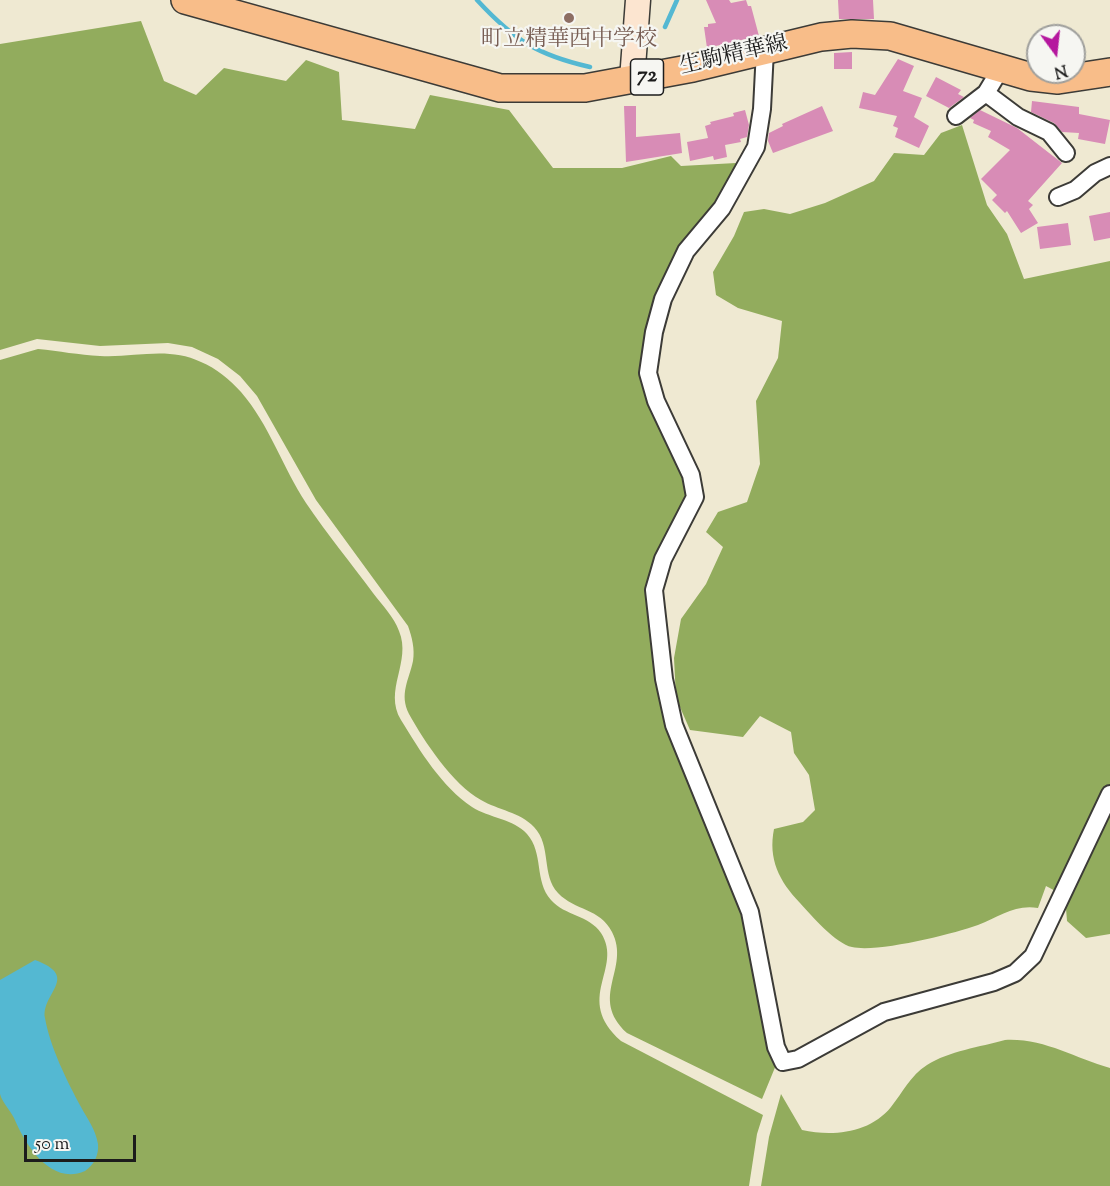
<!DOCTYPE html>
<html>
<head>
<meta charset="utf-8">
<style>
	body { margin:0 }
	#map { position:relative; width:1110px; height:1186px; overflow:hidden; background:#efe9d2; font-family:"Sorts Mill Goudy",serif }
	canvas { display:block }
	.north { position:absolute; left:1026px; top:24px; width:60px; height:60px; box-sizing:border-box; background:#f6f6f2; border:2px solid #9f9f9c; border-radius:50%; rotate:165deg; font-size:16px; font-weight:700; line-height:24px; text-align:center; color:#1c1c1c }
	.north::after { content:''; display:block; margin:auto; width:21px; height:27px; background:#b5179e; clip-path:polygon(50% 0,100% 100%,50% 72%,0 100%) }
	.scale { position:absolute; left:24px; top:1135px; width:112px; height:27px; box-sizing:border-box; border:3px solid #1c1c1c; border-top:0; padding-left:8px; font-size:18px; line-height:21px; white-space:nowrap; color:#1c1c1c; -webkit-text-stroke:4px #f6f6f2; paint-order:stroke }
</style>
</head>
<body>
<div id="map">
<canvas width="1110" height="1186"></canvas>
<div class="north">N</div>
<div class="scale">50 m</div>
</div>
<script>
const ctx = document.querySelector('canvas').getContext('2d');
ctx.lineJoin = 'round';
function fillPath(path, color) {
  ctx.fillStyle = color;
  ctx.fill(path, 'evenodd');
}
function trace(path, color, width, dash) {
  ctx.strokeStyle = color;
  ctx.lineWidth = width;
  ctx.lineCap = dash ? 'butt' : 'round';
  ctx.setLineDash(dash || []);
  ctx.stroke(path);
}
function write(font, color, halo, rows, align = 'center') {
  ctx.font = font + ' "Sorts Mill Goudy","Noto Serif JP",serif';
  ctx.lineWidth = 4.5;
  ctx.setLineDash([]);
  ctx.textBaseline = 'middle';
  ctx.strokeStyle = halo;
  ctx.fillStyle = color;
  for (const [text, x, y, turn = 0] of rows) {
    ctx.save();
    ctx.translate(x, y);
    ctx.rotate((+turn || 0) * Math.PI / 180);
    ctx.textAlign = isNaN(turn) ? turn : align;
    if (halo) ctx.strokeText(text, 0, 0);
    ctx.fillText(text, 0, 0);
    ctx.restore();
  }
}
fillPath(new Path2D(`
	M 141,21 L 164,81 L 196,95 L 224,68 L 286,81 L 306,60 L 339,72 L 342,120 L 415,129 L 430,95 L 509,110 L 553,168 L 622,168 L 671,156 L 681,166 L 736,163 L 717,205 L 681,248 L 643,373 L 686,476 L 689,496 L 658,556 L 652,633 L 744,914 L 776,1065 L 762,1099 L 627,1033 C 588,997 631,969 612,932 C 600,908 575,911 558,893 C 541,875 552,846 534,827 C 520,812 498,810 481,800 C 453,785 424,741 409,714 C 399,694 409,680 413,661 C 415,649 412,637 408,626 L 316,500 L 257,396 L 240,376 L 218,359 L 192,347 L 168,343 L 100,346 L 37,339 L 0,350 L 0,44 Z
	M 962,125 L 987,205 L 1007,234 L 1024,279 L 1110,261 L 1110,934 L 1086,938 L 1067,921 L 1065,896 L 1046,886 L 1038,908 C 1015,904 999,917 978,925 C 953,934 877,953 852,947 C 836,944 811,915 800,903 C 779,881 768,859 774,829 L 803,822 L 815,810 L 809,775 L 794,753 L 791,732 L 760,716 L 743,737 L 690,730 L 676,698 L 674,658 L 681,619 L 706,584 L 723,547 L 706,532 L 718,512 L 747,502 L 760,464 L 756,401 L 778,358 L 782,321 L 738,308 L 716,295 L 713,272 L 734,236 L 744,212 L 764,209 L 790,214 L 825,203 L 874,181 L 894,153 L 924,155 L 941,133 Z
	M 38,349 C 59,351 79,355 100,356 C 135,358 167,346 201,362 C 216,368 230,380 241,392 C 269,424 283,468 306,503 C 327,534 351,563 373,593 C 382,605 394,617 399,631 C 412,662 383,690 401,720 C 420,751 442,787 472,807 C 489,818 514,819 527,834 C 544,853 534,881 551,900 C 565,916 589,915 601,933 C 624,969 573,998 621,1041 L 763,1115 L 757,1134 L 749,1186 L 0,1186 L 0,360 Z
	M 1005,1040 C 1044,1038 1074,1058 1110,1068 L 1110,1186 L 761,1186 L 769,1137 L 781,1094 L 802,1130 C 833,1137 870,1133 891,1107 C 903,1092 910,1076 927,1065 C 949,1051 980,1047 1005,1040 Z`), '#92ac5d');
fillPath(new Path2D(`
	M 35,960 C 81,977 41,993 45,1018 C 50,1047 67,1081 81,1107 C 88,1120 95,1128 98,1144 C 99,1155 94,1165 85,1171 C 50,1186 25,1144 14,1118 C 10,1110 2,1102 0,1094 C 0,1084 0,1072 0,1062 C 0,1035 0,1007 0,980 Z`), '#54b8d2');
trace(new Path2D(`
	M 477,0 C 514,40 537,55 590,67
	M 665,27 L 677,0`), '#54b8d2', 4.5);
fillPath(new Path2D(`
	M 706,0 L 729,0 L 731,3 L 746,0 L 748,6 L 751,6 L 759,36 L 707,48 L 704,27 L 708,27 L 708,24 L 716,23 Z
	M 838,0 L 873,0 L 874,19 L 839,19 Z
	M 852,52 L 852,69 L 834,69 L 834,53 Z
	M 898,59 L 914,66 L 903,91 L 922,98 L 914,117 L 929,126 L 919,148 L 895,137 L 898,128 L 893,126 L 897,116 L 859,108 L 863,92 L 875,95 Z
	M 936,77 L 961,90 L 958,94 L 964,97 L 949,108 L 926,96 Z
	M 1032,101 L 1079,107 L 1079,114 L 1110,120 L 1105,144 L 1078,139 L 1079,133 L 1062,132 L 1054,123 L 1031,112 Z
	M 624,106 L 636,106 L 636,137 L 680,133 L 682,153 L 626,162 Z
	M 822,106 L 833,131 L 773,153 L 768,141 L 769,133 L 783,126 L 782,124 Z
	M 745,110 L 749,125 L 747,137 L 740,139 L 741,142 L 725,145 L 727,157 L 714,160 L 713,156 L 690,161 L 687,142 L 708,138 L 705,126 L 711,124 L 710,122 L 734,116 L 733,113 Z
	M 980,110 L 1017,128 L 1062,163 L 1028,201 L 1033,205 L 1029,209 L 1038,223 L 1021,233 L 1007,211 L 1005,213 L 992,200 L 997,195 L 981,179 L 1010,150 L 988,137 L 991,131 L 973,123 L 974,120 L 970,118 Z
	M 1110,212 L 1110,238 L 1094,241 L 1089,216 Z
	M 1068,223 L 1071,245 L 1040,249 L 1037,227 Z`), '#d88cb6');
const street = new Path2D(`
	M 765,50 L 762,109 L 756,147 L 722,208 L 686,251 L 663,299 L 654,332 L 648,373 L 656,401 L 691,475 L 695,497 L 663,559 L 654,590 L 664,679 L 674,725 L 750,912 L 776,1047 L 783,1062 L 798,1059 L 884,1012 L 994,982 L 1015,973 L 1033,956 L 1110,794
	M 986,93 L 1018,117 L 1049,132 L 1066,153
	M 956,116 L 986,93 L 1000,70
	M 1058,197 L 1075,190 L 1095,173 L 1110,166`);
const secondary = new Path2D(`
	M 632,80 L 638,0`);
const primary = new Path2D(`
	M 185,0 L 500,88 L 585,88 L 693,68 L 821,37 L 852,34 L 890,36 L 1031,77 L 1058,80 L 1110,72`);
trace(street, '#3c3b37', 20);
trace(secondary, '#3c3b37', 27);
trace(primary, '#3c3b37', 30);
trace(street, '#fff', 16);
trace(secondary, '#fce5d0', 24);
trace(primary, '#f8bd89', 27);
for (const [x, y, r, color] of [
	[569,18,6,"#8d6e63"]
]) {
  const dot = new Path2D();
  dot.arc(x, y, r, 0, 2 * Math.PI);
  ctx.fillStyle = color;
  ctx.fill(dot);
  trace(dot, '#f6f6f2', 2);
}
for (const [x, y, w] of [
	[647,77,33]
]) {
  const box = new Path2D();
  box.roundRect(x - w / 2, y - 18, w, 36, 4.5);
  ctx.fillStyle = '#f6f6f2';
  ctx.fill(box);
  trace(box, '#1c1c1c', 1.5);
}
write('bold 21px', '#1c1c1c', null, [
	["72",647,77]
]);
write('22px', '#785e54', '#f6f6f2', [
	["町立精華西中学校",569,41]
]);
write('22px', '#1c1c1c', '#f6f6f2', [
	["生駒精華線",734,57,-13]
]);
</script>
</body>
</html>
